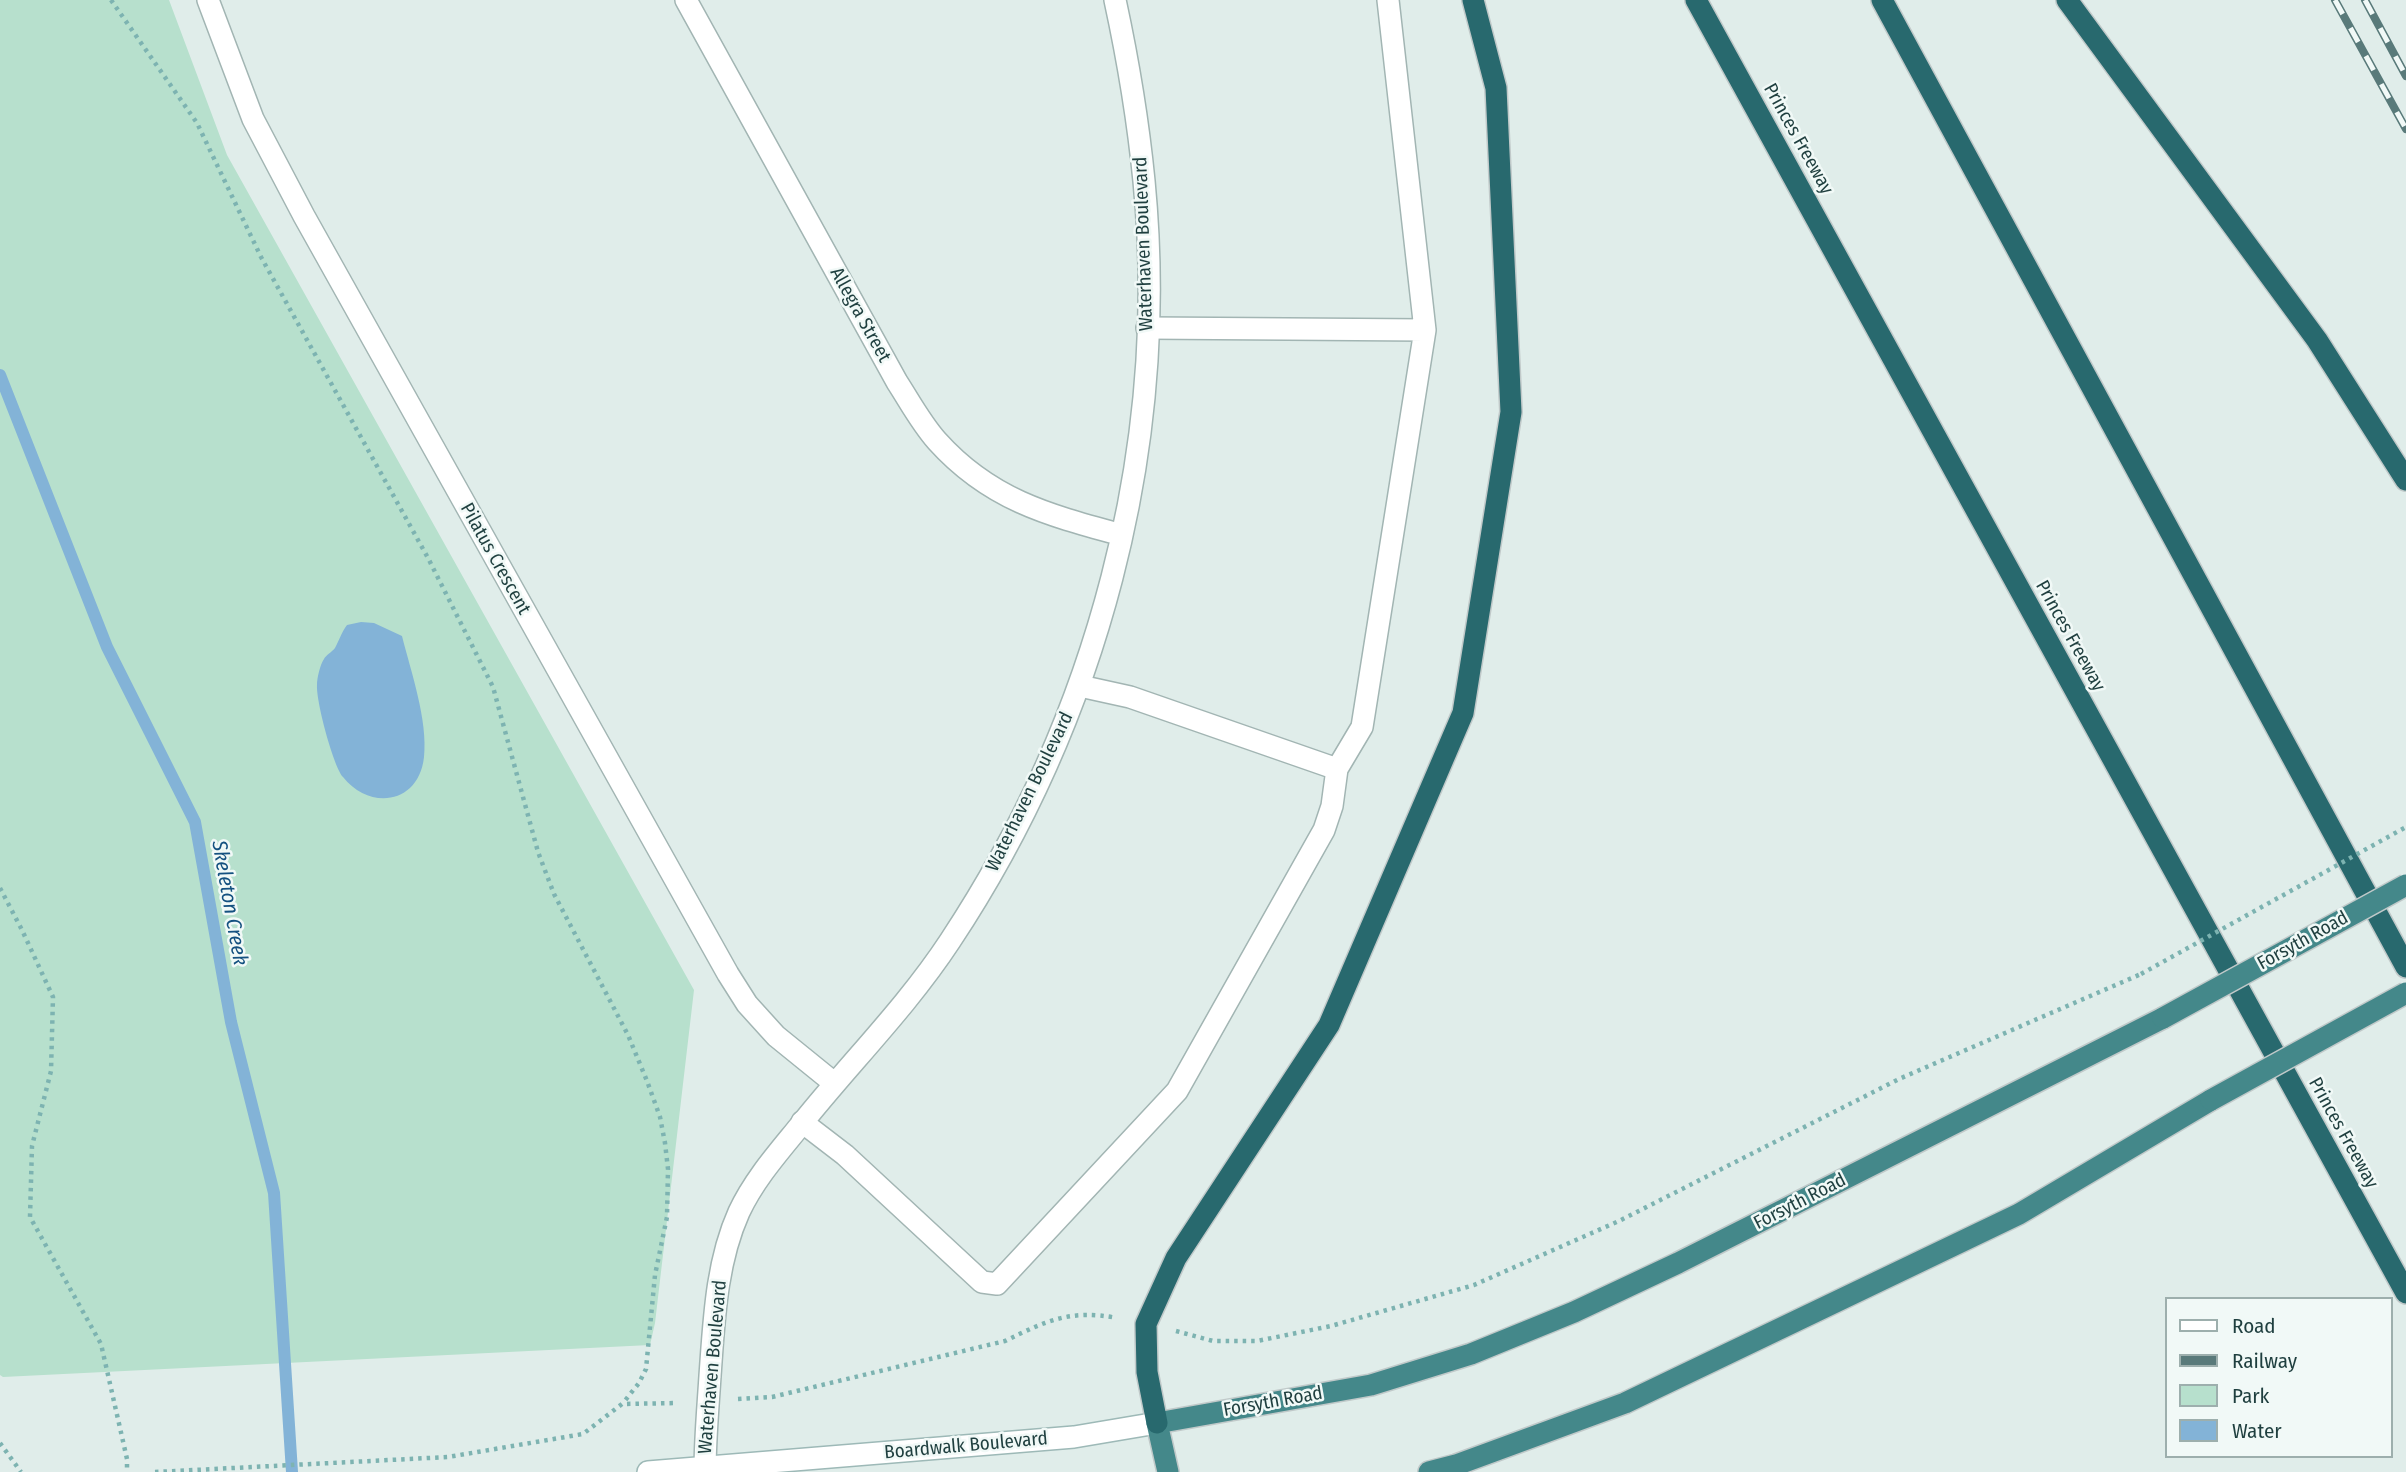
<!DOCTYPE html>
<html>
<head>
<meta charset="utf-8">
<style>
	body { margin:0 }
	#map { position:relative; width:2406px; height:1472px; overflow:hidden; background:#e0edea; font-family:"Fira Sans Condensed",sans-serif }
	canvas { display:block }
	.legend { position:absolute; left:2165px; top:1297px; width:228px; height:161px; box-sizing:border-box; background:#f1f9f7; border:2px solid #9dafad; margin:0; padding:9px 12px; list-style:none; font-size:21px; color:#1f3f3f }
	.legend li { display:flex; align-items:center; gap:14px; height:35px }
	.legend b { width:35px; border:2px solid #9dafad }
</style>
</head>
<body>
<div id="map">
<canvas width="2406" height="1472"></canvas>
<ul class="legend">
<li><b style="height:9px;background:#fff"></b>Road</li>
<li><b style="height:9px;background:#597a7a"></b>Railway</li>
<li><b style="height:19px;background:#b7e0cd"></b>Park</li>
<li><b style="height:19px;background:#83b3d7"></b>Water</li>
</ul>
</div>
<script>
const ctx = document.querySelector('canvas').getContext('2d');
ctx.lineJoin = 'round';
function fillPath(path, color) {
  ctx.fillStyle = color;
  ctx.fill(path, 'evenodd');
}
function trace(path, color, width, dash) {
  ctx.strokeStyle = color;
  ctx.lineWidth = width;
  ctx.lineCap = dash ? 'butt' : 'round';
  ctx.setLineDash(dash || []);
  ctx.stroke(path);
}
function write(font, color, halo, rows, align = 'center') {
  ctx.font = font + ' "Fira Sans Condensed",sans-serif';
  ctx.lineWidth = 5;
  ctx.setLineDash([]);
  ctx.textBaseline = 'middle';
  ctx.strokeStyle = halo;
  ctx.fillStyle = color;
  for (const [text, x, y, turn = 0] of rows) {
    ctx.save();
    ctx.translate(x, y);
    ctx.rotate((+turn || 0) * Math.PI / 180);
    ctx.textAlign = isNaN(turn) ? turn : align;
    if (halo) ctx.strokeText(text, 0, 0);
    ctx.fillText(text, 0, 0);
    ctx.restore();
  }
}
fillPath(new Path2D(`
	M 0,0 L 169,0 L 227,155 L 694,990 L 655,1323 L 650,1345 L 3,1377 L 0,1375 Z`), '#b7e0cd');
fillPath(new Path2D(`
	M 361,622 L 374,623 L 402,636 C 411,672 428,720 424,757 C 419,804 370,811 343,777 C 333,765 316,701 317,685 C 317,678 320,665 324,659 C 326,655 332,652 335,648 C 339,641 341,633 347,625 Z`), '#83b3d7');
trace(new Path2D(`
	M 0,375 L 107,647 L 195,822 L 231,1022 L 274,1193 L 292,1472`), '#83b3d7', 12);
const service = new Path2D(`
	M 1147,328 L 1425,330
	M 1080,686 L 1130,697 L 1337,769
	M 802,1122 L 845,1155 L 982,1282 L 997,1284 L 1177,1091 L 1324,830 L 1332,806 L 1337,769 L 1362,727 L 1425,330 L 1388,0`);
const minor = new Path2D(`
	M 208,0 L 253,119 L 304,216 L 728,974 L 747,1004 L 776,1036 L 834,1083
	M 686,0 L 897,382 C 910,402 921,423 937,441 C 990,500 1048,515 1122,535
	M 705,1472 C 705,1440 708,1408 710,1376 C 714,1321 716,1263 739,1212 C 754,1180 777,1154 799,1127 C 848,1065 906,1008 950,941 C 1097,719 1170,448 1144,181 C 1138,120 1128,60 1115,0`);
const secondary = new Path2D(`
	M 648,1472 L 1074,1437 L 1157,1423`);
const trunk = new Path2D(`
	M 1168,1472 L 1157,1423 L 1371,1385 L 1471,1354 L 1574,1312 L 1678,1263 L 2163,1018
	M 1429,1472 L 1456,1465 L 1625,1403 L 2019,1214 L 2211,1100`);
const motorway = new Path2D(`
	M 1696,0 L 2406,1293
	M 1882,0 L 2406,967
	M 2067,0 L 2317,340 L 2406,480
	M 1157,1423 L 1147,1372 L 1146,1324 L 1176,1258 L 1329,1025 L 1463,713 L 1511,412 L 1496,88 L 1473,0`);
trace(service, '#a2b5b3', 24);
trace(minor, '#a2b5b3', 24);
trace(secondary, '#9db9b7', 24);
trace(trunk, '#c0c9c9', 24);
trace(motorway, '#c0c9c9', 24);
trace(new Path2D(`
	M 111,0 L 197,123 L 261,257 L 428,558 L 493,687 L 538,852 L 554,894 L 628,1035 L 647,1081 L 660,1117 L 665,1143 L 668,1169 L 667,1217 L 655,1275 L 646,1369 L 639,1383 L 623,1403
	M 0,888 L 22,930 L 53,997 L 51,1071 L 32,1146 L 30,1217 L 101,1344 L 127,1459 L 127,1472
	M 1176,1331 L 1213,1341 L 1257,1341 L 1331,1326 L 1474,1285 L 1619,1221 L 1899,1079 L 2141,974
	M 738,1399 L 772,1397 L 1005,1341 C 1046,1321 1070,1309 1117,1318
	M 0,1443 L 21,1472
	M 155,1472 L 448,1457 L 583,1434 L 622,1404 L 677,1403`), '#7db3b1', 4.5, [3.5, 5]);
trace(service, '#fff', 21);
trace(minor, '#fff', 21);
trace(secondary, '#fff', 21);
trace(trunk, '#44888a', 21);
trace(motorway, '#28696e', 21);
const rail = new Path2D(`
	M 2335,0 L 2406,129
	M 2365,0 L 2406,76`);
trace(rail, '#597a7a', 8);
trace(rail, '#f1f9f7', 5, [16]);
const trunkBridge = new Path2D(`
	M 2163,1018 L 2406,885
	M 2211,1100 L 2406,993`);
trace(trunkBridge, '#c0c9c9', 24, []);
trace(new Path2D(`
	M 2141,974 L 2406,827`), '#7db3b1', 4.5, [3.5, 5]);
trace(trunkBridge, '#44888a', 21);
write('19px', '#1f3f3f', '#f1f9f7', [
	["Princes Freeway",1798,139,61],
	["Waterhaven Boulevard",1144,244,-92],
	["Allegra Street",860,315,61],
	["Pilatus Crescent",495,559,61],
	["Princes Freeway",2070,636,61],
	["Waterhaven Boulevard",1030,792,-64],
	["Forsyth Road",2303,941,-29],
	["Princes Freeway",2343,1133,61],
	["Forsyth Road",1800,1202,-27],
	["Waterhaven Boulevard",713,1367,-85],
	["Forsyth Road",1273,1402,-10],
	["Boardwalk Boulevard",966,1446,-5]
]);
write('italic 21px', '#145180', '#f1f9f7', [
	["Skeleton Creek",229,903,80]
]);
</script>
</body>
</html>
